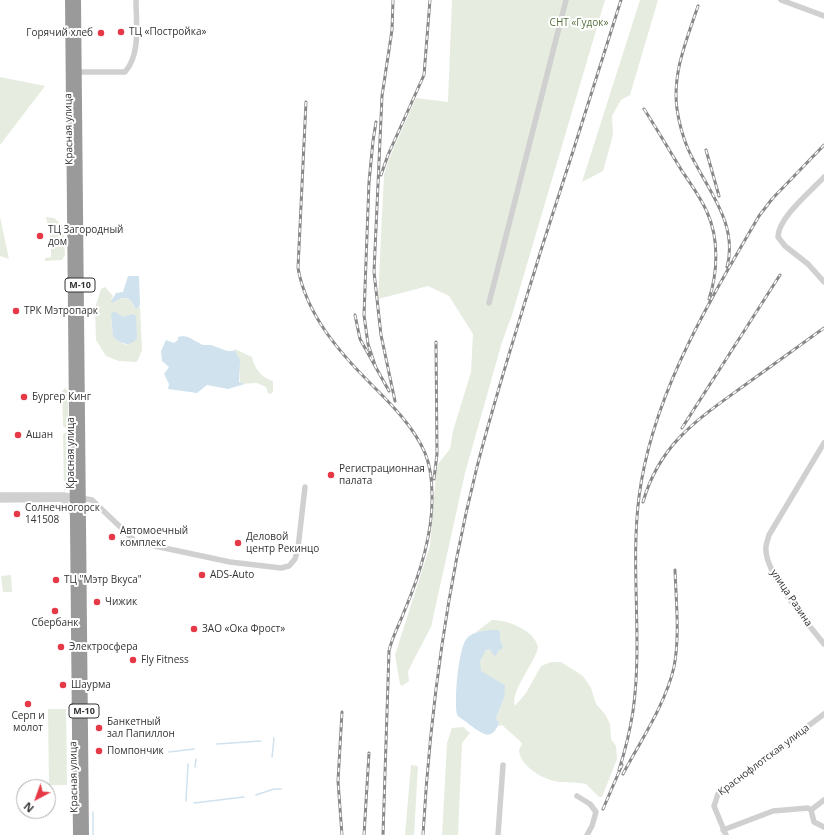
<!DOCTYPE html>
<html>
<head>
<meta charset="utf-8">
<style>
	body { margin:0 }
	#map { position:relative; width:824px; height:835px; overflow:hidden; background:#fff; font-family:"Open Sans",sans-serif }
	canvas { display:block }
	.north { position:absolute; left:16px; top:779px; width:40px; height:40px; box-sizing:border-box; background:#fff; border:1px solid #adadad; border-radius:50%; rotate:221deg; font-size:11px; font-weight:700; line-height:16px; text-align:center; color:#333 }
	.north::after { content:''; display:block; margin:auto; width:14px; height:18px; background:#e63946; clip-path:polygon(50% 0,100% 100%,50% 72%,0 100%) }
</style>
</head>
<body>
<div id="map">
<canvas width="824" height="835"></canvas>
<div class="north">N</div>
</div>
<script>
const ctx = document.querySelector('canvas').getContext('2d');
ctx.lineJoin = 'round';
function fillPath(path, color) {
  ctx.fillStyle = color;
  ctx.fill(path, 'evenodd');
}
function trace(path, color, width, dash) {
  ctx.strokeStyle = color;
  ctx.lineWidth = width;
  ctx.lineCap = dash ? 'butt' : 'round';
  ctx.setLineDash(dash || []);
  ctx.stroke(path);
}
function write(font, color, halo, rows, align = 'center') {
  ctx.font = font + ' "Open Sans",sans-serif';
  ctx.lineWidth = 4;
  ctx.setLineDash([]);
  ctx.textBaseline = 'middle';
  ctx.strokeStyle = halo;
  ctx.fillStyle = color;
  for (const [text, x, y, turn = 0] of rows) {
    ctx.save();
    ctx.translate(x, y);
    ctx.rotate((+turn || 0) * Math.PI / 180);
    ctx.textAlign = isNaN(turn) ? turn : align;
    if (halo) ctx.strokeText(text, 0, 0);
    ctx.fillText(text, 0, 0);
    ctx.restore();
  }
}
fillPath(new Path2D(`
	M 452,0 L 605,0 L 512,315 L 502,342 L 465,473 L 431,627 L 411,665 L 408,672 L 409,681 L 402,686 L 400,684 L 395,655 L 430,546 L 436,473 L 438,464 L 450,449 L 453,431 L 471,372 L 473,334 L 449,296 L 428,286 L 378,299 L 384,175 L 389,159 L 416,98 L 448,102 Z
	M 640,0 L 658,0 L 630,95 L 621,100 L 612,116 L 613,135 L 603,171 L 582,182 Z
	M 0,77 L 45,86 L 0,145 Z
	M 0,217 L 9,259 L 0,256 Z
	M 46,217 L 54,218 L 63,226 L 65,255 L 62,260 L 45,261 L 45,258 L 51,257 L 51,241 Z
	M 105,287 L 113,296 L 111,299 L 114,303 L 118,299 C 127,297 131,299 135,308 L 140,307 L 142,350 L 138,360 L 136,362 L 119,361 L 106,356 L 96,340 L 95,308 L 101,289 ZM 112,313 L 116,313 L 123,317 L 136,316 L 136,327 L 126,345 C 111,339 111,328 112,313 Z
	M 235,349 L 252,357 C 254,368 262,378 273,381 L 273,392 L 271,394 L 268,393 L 266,387 L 257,383 L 240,384 L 239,358 L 233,351 Z
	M 65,388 L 68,391 L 68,429 L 63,426 L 62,391 Z
	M 68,431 L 69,432 L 70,486 L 64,491 L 63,434 Z
	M 11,575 L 12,592 L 3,592 L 1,576 Z
	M 492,620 C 508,620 534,630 538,647 C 536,662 509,692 515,706 L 526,693 L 541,666 L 551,662 L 561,662 L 583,676 L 591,688 L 596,704 L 605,714 L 610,724 L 611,739 L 616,746 L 617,759 L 602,797 L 599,797 L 586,784 C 578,782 570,783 561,782 C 545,781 520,767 519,750 L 522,744 L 520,741 L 502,725 L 498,726 L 499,723 L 496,718 L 504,698 L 503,684 C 500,682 481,672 481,671 C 477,663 483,651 490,648 L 494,655 L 499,650 L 500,632 L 498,630 L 476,632 Z
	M 48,709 L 66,709 L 67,785 L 49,785 Z
	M 463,727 L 470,733 L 462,743 L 458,835 L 442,835 L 447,743 L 452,728 Z
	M 411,765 L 418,766 L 414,835 L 405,835 Z`), '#e6ecdf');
fillPath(new Path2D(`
	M 128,276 L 139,276 L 140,305 L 138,308 L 135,308 C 130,295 122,296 113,303 L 111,301 L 116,293 L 123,292 Z
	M 114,311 L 123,317 L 132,314 L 136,316 L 137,338 C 131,348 120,344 113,336 L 111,315 Z
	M 183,336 L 188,337 L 203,345 L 211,345 L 227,351 L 235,351 L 240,360 L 239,382 L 245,384 L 228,389 L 207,385 L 197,393 L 168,389 L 169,384 L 164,374 L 169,367 L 162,361 L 161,351 L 166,340 L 174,343 L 178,340 L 178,337 Z
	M 492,630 L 498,630 L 500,632 L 500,640 L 503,648 L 499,650 L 495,657 L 490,649 L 486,650 L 480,661 L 481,671 L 503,684 L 505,686 L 504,698 L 496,718 L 499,723 C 491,743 482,733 470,725 C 466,721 461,719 457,715 C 454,701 458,646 468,637 C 475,631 484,631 492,630 Z`), '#cfe2ee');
trace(new Path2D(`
	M 217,744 L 261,741
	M 169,752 L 194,749
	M 160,753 L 163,752
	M 272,757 L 274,738
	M 195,767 L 196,759
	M 256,795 L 274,789 L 281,789
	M 186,801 L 188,764
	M 194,803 L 244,797
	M 93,812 L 93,835`), '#cfe2ee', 1.5);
trace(new Path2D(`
	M 781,0 L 824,16
	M 78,72 L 125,72 C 141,54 136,23 136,0
	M 824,177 C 811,191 778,218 778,237 L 785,246 L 808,264 L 824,282
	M 489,303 L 566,0
	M 824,443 L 769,535 C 768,540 765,545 766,550 C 766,574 808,624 824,644
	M 0,495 L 64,495 L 92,500 L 136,542 L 230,562 L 281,568 L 289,566 L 295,559 L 298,548 L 305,487
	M 0,500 L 77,499
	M 63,500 L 73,514
	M 577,796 L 590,804 L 596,812 L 592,826 L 587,835
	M 811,810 L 814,822 L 824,827
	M 723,830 L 773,811 L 808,808 L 811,810 L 824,800
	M 498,835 L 503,765
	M 726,835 L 714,806 L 718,794 L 824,714`), '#d0d0d0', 5.5);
trace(new Path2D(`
	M 69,0 L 77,835
	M 77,0 L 85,835`), '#9a9a9a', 8);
const rail = new Path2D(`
	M 393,0 L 392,30 L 382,96 L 374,272 L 381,335 L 395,401
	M 698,6 C 687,39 672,73 677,109 C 679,123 683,137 688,149 C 705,187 739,222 727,267
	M 306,102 L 298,268 C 306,314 339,352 371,384 C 391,404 414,427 425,453 C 430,465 432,482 432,495 C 433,533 419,577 404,612 C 399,625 392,637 389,651 L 383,835
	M 644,109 C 657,129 669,150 682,171 C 691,184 701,198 707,212 C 719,238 718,272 709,299
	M 706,150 L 719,196
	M 381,175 L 388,155 L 424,75 L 430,0
	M 355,315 L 360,339 L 389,391
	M 376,368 L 368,344 L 364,315 L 369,182 L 373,141 L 376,122
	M 682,428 L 780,275
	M 434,479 L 437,454 L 436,342
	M 643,502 C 660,443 698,419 745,385 C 771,366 798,347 824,328
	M 619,770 C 625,751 630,731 633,711 C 643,640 630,568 639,497 C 652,395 708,304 759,216 L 772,199 L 824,145
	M 623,774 C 640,742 666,703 674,667 C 680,636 676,601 675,570
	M 603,809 L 622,765
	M 342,835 L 338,781 L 342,712
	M 364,835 L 369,753
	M 423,835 C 430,713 446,591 476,471 C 495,396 519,322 542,247 C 569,165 595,82 621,0`);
trace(rail, '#888', 3);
trace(rail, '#fff', 1.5, [4.5]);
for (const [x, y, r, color] of [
	[121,32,4,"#e63946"],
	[101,33,4,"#e63946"],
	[40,236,4,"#e63946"],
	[16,311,4,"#e63946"],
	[24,397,4,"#e63946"],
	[18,435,4,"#e63946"],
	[331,475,4,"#e63946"],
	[17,514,4,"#e63946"],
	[112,537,4,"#e63946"],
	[238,543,4,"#e63946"],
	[202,575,4,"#e63946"],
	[56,580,4,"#e63946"],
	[97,602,4,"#e63946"],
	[55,611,4,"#e63946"],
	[194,629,4,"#e63946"],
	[61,647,4,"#e63946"],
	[133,660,4,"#e63946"],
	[63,685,4,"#e63946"],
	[28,704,4,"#e63946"],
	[99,728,4,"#e63946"],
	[99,751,4,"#e63946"]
]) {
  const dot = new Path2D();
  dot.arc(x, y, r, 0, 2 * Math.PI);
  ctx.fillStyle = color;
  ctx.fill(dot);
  trace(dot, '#fff', 1.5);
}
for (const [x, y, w] of [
	[80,285,30],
	[84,711,30]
]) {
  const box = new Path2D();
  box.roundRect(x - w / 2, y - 7, w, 14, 3);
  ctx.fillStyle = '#fff';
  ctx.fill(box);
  trace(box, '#333', 1);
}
write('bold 9px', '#333', null, [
	["М-10",80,285],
	["М-10",84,711]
]);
write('10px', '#56703f', '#fff', [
	["СНТ «Гудок»",579,23]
]);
write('10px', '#333', '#fff', [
	["ТЦ «Постройка»",129,32],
	["Горячий хлеб",93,33,"right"],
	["ТЦ Загородный",48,230],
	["дом",48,242],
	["ТРК Мэтропарк",24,311],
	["Бургер Кинг",32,397],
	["Ашан",26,435],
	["Регистрационная",339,469],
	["палата",339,481],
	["Солнечногорск",25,508],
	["141508",25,520],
	["Автомоечный",120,531],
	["комплекс",120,543],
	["Деловой",246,537],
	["центр Рекинцо",246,549],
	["ADS-Auto",210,575],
	["ТЦ \"Мэтр Вкуса\"",64,580],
	["Чижик",105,602],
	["Сбербанк",55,623,"center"],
	["ЗАО «Ока Фрост»",202,629],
	["Электросфера",69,647],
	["Fly Fitness",141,660],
	["Шаурма",71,685],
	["Серп и",28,716,"center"],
	["молот",28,728,"center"],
	["Банкетный",107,722],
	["зал Папиллон",107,734],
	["Помпончик",107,751]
], 'left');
write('10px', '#333', '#fff', [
	["Красная улица",69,129,-91],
	["Красная улица",71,453,-90],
	["улица Разина",791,598,56],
	["Краснофлотская улица",764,760,-37],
	["Красная улица",74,777,-91]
]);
</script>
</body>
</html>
